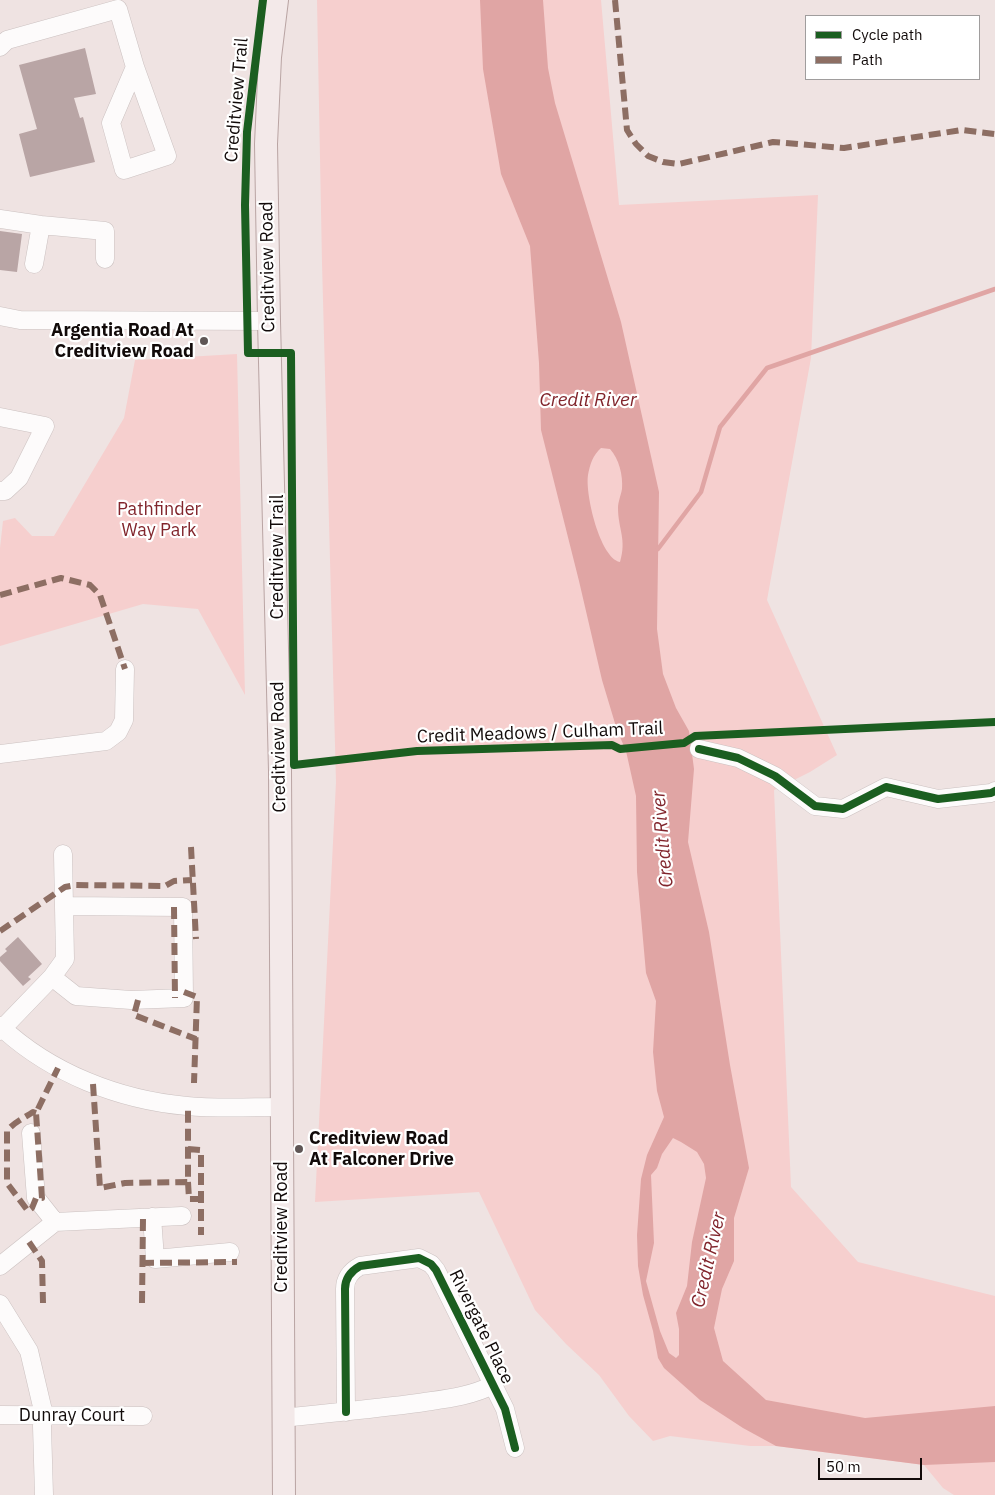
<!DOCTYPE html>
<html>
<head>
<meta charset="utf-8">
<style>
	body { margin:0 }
	#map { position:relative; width:995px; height:1495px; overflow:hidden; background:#efe3e2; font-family:"IBM Plex Sans",sans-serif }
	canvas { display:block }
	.legend { position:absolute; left:805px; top:15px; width:175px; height:65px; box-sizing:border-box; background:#fff; border:1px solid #a09d9d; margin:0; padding:6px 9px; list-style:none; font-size:15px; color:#110a09 }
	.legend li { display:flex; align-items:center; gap:10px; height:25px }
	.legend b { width:25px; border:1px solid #a09d9d }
	.scale { position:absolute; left:818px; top:1458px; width:104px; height:22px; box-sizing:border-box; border:2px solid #110a09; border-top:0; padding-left:6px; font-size:15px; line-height:18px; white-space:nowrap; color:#110a09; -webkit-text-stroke:4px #fff; paint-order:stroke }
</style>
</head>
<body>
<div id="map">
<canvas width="995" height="1495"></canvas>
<ul class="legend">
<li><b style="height:6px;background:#1b5e20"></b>Cycle path</li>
<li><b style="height:6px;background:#8d6e63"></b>Path</li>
</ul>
<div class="scale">50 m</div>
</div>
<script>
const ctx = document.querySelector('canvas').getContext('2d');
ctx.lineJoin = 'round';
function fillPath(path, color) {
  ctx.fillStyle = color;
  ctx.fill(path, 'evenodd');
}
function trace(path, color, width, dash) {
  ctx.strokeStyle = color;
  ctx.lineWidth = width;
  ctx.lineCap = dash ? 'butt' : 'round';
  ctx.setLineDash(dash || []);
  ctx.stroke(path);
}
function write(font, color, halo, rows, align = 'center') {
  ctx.font = font + ' "IBM Plex Sans",sans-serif';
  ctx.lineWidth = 4.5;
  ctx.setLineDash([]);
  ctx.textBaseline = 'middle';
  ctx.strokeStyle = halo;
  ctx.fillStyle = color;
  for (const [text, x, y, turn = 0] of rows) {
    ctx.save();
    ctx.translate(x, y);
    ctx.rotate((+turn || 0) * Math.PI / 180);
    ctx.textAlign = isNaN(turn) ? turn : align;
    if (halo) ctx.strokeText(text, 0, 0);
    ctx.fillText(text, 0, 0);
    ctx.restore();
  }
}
fillPath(new Path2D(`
	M 317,0 L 601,0 L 619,205 L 818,195 L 811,358 L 767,600 L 837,755 L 810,772 L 774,790 L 791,1187 L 858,1262 L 995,1296 L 995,1495 L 954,1495 L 943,1488 L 924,1465 L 776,1446 L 750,1446 L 670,1436 L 653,1441 L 629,1416 L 599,1375 L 566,1344 L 535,1310 L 479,1192 L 315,1202 L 336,782 L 322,263 Z
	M 237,354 L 245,695 L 198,609 L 143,604 L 0,646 L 0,548 L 3,521 L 15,518 L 32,536 L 54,536 L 124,418 L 135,360 Z`), '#f6cfce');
fillPath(new Path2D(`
	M 480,0 L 543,0 L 548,68 L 555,103 L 621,322 L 659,492 L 657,629 L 663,674 L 676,708 L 689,731 L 694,769 L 688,842 L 709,932 L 730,1065 L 749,1168 L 734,1218 L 734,1261 L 722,1289 L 714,1328 L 723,1361 L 766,1400 L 865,1418 L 995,1406 L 995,1462 L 924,1465 L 776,1446 L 743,1428 L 700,1400 L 664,1368 L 658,1358 L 653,1331 L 643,1295 L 638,1266 L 637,1235 L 641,1179 L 647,1155 L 664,1117 L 657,1091 L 653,1052 L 656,1001 L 646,973 L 637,872 L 636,796 L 626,751 L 617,730 L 602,680 L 579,581 L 541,430 L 539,363 L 530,246 L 501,174 L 483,69 ZM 601,448 L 610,449 C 619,459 623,475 622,489 C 621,495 618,502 618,508 C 618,529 627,539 620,562 C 600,558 585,494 588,475 C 590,464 593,455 601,448 ZM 673,1138 L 681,1142 L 697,1152 L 704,1164 L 706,1178 L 692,1242 L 687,1286 L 676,1313 L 679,1329 L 679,1355 L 676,1358 L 669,1353 L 660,1331 L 646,1281 L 654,1243 L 651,1175 L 657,1168 L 662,1154 Z`), '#e0a5a4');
trace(new Path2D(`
	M 658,549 L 701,492 L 720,427 L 767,368 L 995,289`), '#e0a5a4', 4.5);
fillPath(new Path2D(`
	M 85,48 L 96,94 L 74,98 L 80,118 L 83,117 L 95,162 L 30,177 L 19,134 L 37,129 L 19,65 Z
	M 0,231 L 22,234 L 17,272 L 0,270 Z
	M 18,937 L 42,964 L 28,977 L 31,979 L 23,986 L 0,961 L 0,957 L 7,951 L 5,949 Z`), '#b9a5a5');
const minor = new Path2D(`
	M 0,47 L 7,40 L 118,9 L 135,67 L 167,156 L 124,170 L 111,123 L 135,67
	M 0,219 L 41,225 L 105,231 L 105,259
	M 34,264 L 41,225
	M 0,316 L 20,320 L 269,321
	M 0,417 L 45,426 L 19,478 L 5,491 L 0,491
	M 699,749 L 738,758 L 775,776 L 815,806 L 843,809 L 886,787 L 938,799 L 991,793 L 995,791
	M 0,754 L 106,741 L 118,732 L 124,720 L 125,669
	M 52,977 L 76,996 L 131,1000 L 184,998 L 183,907 L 65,906
	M 0,1026 C 50,1073 119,1100 187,1106 C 218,1109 251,1107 282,1107
	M 0,1031 L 52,977 L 65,959 L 63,854
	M 31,1133 L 36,1198 L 55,1222
	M 152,1217 L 155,1259 L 230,1252
	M 0,1266 L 55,1222 L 182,1216
	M 0,1304 L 29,1351 L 44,1415 L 42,1426 L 44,1495
	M 346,1412 L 345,1289 C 345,1278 351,1271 360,1266 L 419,1258 L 431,1264 L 436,1270 L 505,1409 L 515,1448
	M 0,1415 L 143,1416
	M 283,1418 C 328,1413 373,1409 418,1403 C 444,1399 469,1397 493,1385`);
const major = new Path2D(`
	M 277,0 L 270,57 L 266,144 L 269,321 L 280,771 L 284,1495`);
trace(minor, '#cbc1c0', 19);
trace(major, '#b9a4a3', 24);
trace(minor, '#fdfbfb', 18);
trace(major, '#f3e9e9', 22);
trace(new Path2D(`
	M 615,0 L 627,130 L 636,144 L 648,156 L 663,162 L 679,164 L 773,142 L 844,148 L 962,130 L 995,134
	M 0,595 L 61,578 L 90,585 L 100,595 L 125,669
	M 191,847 L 196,939
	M 174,907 L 175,998
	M 0,931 L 65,887 L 76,885 L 165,886 L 174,881 L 192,880
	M 184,992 L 197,997 L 194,1083
	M 138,1000 L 134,1015 L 196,1039
	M 93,1084 L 100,1188 L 125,1183 L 188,1182 L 188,1106
	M 36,1113 L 33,1112 C 24,1118 13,1123 7,1131 L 7,1183 L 28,1211 L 32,1208 L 36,1198 L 42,1198 L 36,1113 L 58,1068
	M 188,1149 L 201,1150 L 201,1235
	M 188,1182 L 189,1199 L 201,1199
	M 29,1242 L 42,1261 L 43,1303
	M 142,1263 L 237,1262
	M 142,1303 L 143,1218`), '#8d6e63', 6, [12, 6]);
trace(new Path2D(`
	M 263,0 L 247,132 L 245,205 L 248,353 L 291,353 L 294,765 L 417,751 L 612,745 L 620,749 L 684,743 L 695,736 L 995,722
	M 699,749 L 738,758 L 775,776 L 815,806 L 843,809 L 886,787 L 938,799 L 991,793 L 995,791
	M 346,1412 L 345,1289 C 345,1278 351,1271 360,1266 L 419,1258 L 431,1264 L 436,1270 L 505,1409 L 515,1448`), '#1b5e20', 8);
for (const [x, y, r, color] of [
	[204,341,5,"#5f5655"],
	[299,1149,5,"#5f5655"]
]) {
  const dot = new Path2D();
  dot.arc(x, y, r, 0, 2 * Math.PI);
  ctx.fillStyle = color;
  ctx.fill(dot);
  trace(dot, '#fff', 2);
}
write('18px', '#110a09', '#fff', [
	["Creditview Trail",237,100,-85],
	["Creditview Road",268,267,-91],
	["Creditview Trail",278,557,-90],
	["Credit Meadows / Culham Trail",540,733,-2],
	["Creditview Road",279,747,-91],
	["Creditview Road",282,1227,-90],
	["Rivergate Place",481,1327,64],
	["Dunray Court",72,1416]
]);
write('bold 18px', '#110a09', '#fff', [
	["Argentia Road At",194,331],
	["Creditview Road",194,352],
	["Creditview Road",309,1139,"left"],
	["At Falconer Drive",309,1160,"left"]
], 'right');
write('18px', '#81252c', '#fff', [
	["Pathfinder",159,510],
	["Way Park",159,531]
]);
write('italic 19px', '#81252c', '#fff', [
	["Credit River",588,401],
	["Credit River",663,839,-95],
	["Credit River",709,1260,-77]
]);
</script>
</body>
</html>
